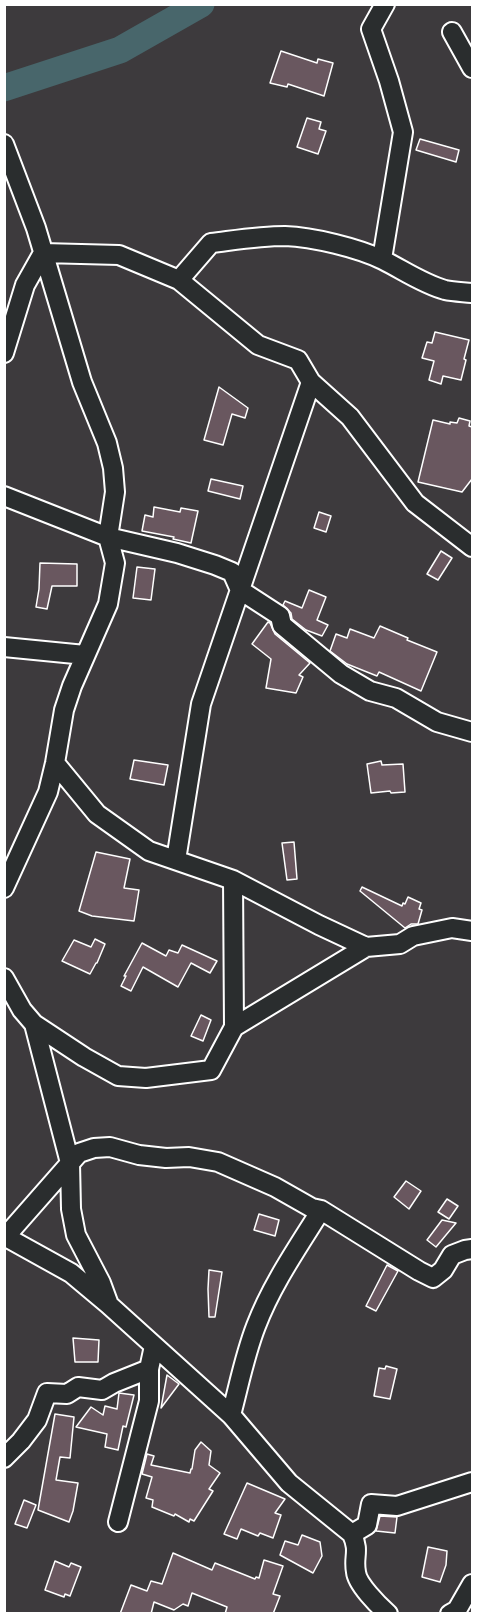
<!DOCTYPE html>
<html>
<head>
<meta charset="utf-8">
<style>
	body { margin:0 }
	#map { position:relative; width:477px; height:1618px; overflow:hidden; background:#3d3a3d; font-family:Sriracha,sans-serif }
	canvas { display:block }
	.frame { position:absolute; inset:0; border:6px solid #fff; pointer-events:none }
</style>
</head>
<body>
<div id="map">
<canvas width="477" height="1618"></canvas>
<div class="frame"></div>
</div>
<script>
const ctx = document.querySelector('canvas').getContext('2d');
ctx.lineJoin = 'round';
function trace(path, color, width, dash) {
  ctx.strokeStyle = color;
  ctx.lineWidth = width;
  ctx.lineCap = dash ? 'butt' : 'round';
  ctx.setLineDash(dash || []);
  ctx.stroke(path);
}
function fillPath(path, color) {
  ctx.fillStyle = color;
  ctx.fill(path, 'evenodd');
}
trace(new Path2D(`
	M 4,88 L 120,50 L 201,4`), '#48666b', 27);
const building = new Path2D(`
	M 281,51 L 317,63 L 318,59 L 333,63 L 324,96 L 288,84 L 287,87 L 270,83 Z
	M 307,118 L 321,122 L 319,129 L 326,131 L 318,154 L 297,147 Z
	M 420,139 L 459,150 L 456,162 L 416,150 Z
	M 435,332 L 469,340 L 464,359 L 466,360 L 461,380 L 443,376 L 441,384 L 429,380 L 434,361 L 422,358 L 427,342 L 432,343 Z
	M 219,387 L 248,408 L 245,418 L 232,414 L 223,445 L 204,440 Z
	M 459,418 L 470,421 L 469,426 L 472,427 L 472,479 L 462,492 L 418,482 L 433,420 L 450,424 L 450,422 L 457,423 Z
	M 211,479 L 243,486 L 240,499 L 208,491 Z
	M 154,507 L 180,512 L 181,508 L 198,511 L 191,543 L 173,539 L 174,537 L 142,531 L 145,515 L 153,517 Z
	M 319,512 L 331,516 L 326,532 L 314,528 Z
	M 441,551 L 452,558 L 438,580 L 427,574 Z
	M 40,563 L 77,564 L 77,586 L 52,586 L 47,609 L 36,607 L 39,589 Z
	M 137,567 L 155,569 L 151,600 L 133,598 Z
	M 309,590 L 326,597 L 317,620 L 328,625 L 322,636 L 306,630 L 292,619 L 291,613 L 283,605 L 285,601 L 302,608 Z
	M 268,622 L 270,623 L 275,634 L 310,663 L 299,675 L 303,677 L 296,693 L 266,688 L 271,659 L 252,644 Z
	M 380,626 L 408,638 L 407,640 L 437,652 L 421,691 L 379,672 L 377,676 L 347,664 L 330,651 L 336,634 L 347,638 L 350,629 L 374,638 Z
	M 134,760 L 168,765 L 164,785 L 130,779 Z
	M 381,761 L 382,765 L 403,764 L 405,792 L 391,793 L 390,791 L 371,793 L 367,764 Z
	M 294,842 L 297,879 L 287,880 L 282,843 Z
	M 96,852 L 130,859 L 124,888 L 139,890 L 134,921 L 92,916 L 79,911 Z
	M 362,887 L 402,906 L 403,903 L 405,904 L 408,897 L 421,903 L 419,909 L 422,910 L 418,924 L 411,924 L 405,928 L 360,891 Z
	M 95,939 L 105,944 L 97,963 L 96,963 L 90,974 L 62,961 L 74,940 L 91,947 Z
	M 142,943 L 166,956 L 169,950 L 178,953 L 182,945 L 217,961 L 210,973 L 191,963 L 178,987 L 143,967 L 131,991 L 121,986 L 126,976 L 124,976 Z
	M 201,1015 L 211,1020 L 203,1041 L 191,1036 Z
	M 406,1181 L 421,1191 L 409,1209 L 394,1197 Z
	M 447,1199 L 458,1206 L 449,1219 L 438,1212 Z
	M 259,1214 L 279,1220 L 275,1236 L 254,1230 Z
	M 442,1220 L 456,1223 L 436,1247 L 427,1240 Z
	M 387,1265 L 398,1271 L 376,1311 L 366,1306 Z
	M 209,1270 L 222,1272 L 215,1317 L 209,1317 L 208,1289 Z
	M 73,1338 L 99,1340 L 98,1362 L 75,1362 Z
	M 386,1366 L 397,1369 L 390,1399 L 374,1396 L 379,1368 L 385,1369 Z
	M 167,1375 L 179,1384 L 161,1408 Z
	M 119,1393 L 134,1395 L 126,1427 L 123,1426 L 118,1450 L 105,1447 L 107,1434 L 76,1427 L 91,1407 L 103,1415 L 105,1406 L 117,1409 Z
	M 55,1414 L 74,1417 L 70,1458 L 60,1457 L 56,1480 L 78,1483 L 73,1511 L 69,1522 L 38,1510 Z
	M 201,1442 L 211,1451 L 209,1465 L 220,1473 L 209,1489 L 213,1491 L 194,1521 L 190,1519 L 189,1522 L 175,1514 L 174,1516 L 152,1507 L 153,1500 L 146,1498 L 152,1477 L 142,1474 L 147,1454 L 154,1456 L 151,1465 L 190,1473 L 191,1469 L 192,1469 L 195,1450 Z
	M 247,1483 L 285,1499 L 275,1513 L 281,1515 L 273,1538 L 260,1533 L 258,1536 L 241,1529 L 237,1539 L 224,1534 Z
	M 24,1500 L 36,1505 L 27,1528 L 15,1524 Z
	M 380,1516 L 397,1517 L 395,1533 L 376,1531 Z
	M 302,1535 L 320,1542 L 322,1556 L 313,1573 L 280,1555 L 285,1541 L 298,1545 Z
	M 428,1547 L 447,1551 L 446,1565 L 440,1582 L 422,1577 Z
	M 173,1553 L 212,1570 L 215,1563 L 255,1579 L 256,1577 L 259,1578 L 264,1560 L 283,1566 L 273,1594 L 280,1596 L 273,1614 L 225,1614 L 227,1607 L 192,1593 L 188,1606 L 183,1604 L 174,1610 L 154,1602 L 151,1614 L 120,1614 L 131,1585 L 147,1591 L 151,1581 L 162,1584 Z
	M 55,1561 L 69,1567 L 71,1563 L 81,1567 L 70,1596 L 65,1594 L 64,1597 L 45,1590 Z`);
fillPath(building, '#69575f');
trace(building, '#fff', 1.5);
const minor = new Path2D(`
	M 452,32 L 472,68
	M 4,144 L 36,228 L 82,382 L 107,443 L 113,468 L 115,492 L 108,537 L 115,563 L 108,604 L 72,686 L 64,710 L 55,763 L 48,792 L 4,888
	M 382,259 L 403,132 L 389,81 L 371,29 L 385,4
	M 179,280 L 258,345 L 298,360 L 311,382 L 350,417 L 415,503 L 472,547
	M 4,353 L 25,285 L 43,253 L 119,255 L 179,280 L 211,243 C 236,240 260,236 285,236 C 313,237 358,248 383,260 C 403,270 423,284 445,290 C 454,292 464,292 472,293
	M 4,496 L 108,537 L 177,553 L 215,565 L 232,572 L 240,590 L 280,616 L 282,625 L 341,674 L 370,691 L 396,698 L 437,722 L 472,732
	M 4,647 L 85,655
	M 55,763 L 97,814 L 149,851 L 233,880 L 319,925 L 366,947
	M 176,860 L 201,704 L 311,382
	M 233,880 L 234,1027
	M 4,978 L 22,1010 L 34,1024 L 84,1057 L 118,1076 L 146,1078 L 211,1070 L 234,1027 L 366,947 L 400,944 L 413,936 L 452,928 L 472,931
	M 34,1024 L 70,1163 L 71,1209 L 76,1235 L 101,1283 L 108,1302
	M 4,1236 L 71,1273 L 108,1304 L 231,1415 L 289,1483 L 352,1534 C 360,1552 353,1556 356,1572 C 357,1584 378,1605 388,1614
	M 6,1236 L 79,1153 L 94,1148 L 110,1147 L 139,1155 L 166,1158 L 189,1157 L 218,1162 L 275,1187 L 312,1208 L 321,1210 L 419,1271 L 433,1278 L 443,1270 L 452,1255 L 465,1250 L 472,1249
	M 231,1415 C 239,1385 245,1354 256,1326 C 272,1284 298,1247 321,1210
	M 4,1458 L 21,1441 L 37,1420 L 47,1393 L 67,1394 L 78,1387 L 102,1390 L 114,1383 L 149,1369 L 154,1346
	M 118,1522 L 149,1401 L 149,1369
	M 352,1534 L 367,1525 L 371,1504 L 397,1506 L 472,1482
	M 450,1614 L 457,1610 L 472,1584`);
trace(minor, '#fff', 22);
trace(minor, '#2a2d2e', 18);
</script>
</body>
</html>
